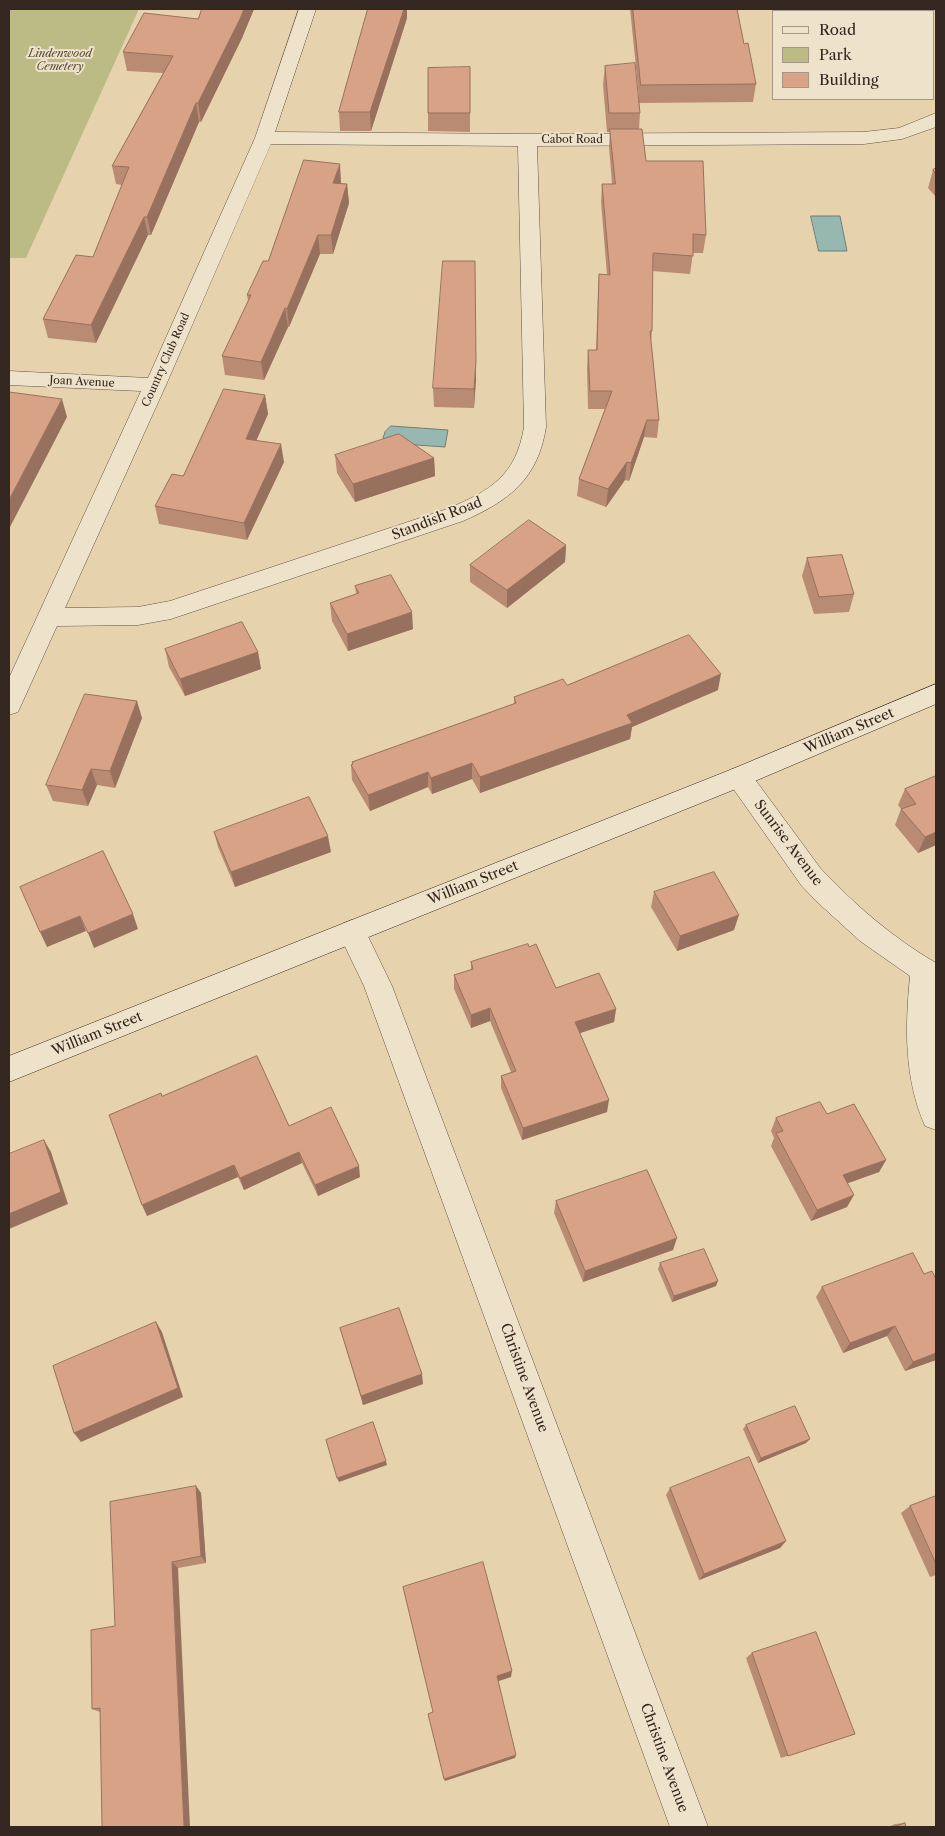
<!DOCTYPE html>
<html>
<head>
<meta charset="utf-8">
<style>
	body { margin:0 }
	#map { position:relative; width:945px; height:1836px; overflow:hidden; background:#e6d3ad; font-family:"Libre Caslon Text",serif }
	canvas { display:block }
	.frame { position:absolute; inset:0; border:10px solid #342620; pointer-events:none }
	.legend { position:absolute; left:772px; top:10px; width:162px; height:90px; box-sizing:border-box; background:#efe2ca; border:1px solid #a49786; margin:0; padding:6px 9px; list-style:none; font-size:15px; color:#342620 }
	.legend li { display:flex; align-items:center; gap:10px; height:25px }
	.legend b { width:25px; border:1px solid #a49786 }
</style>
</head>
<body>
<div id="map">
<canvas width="945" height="1836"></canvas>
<div class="frame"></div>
<ul class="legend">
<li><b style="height:6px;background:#efe2ca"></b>Road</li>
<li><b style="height:14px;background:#bcba85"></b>Park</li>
<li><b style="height:14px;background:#d8a286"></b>Building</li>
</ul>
</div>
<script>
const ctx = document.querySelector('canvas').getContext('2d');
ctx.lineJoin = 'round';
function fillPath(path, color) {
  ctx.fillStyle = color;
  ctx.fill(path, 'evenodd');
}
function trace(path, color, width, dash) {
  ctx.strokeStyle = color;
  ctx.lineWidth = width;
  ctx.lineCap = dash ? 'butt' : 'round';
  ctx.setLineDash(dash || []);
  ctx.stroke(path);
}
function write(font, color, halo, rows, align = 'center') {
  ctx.font = font + ' "Libre Caslon Text",serif';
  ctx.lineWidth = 4;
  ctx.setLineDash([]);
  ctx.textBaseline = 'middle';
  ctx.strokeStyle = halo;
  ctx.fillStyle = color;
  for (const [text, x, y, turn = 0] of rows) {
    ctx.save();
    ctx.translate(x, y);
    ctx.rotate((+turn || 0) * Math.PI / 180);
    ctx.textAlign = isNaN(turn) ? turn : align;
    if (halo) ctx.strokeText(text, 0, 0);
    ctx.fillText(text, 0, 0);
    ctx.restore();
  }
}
fillPath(new Path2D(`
	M 9,9 L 139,9 L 26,258 L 9,258 Z`), '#bcba85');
const water = new Path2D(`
	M 811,216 L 840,216 L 847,251 L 819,251 Z
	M 391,426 L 448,430 L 445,447 L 388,443 L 383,438 L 385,432 Z`);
fillPath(water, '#97b7b1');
trace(water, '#6f7d77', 1);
const minor = new Path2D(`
	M 299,9 L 316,9 L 275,132 L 527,134 L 864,132 L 899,128 L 936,113 L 936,127 L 902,139 L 864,144 L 537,146 L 546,427 C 538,479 509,501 463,521 L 171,619 L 138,625 L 57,626 L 18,712 L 9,715 L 9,678 L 141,391 L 9,385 L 9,371 L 148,378 L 255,138 ZM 271,144 L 518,146 L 524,427 C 516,476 490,491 447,509 L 170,601 L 138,607 L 65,608 L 166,385 Z
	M 739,767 L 748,770 L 821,869 C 855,905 893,938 936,963 L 936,1130 L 925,1126 C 904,1078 905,1028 910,976 L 860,941 L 815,900 L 801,885 L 730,784 L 726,777 L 730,770 Z
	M 352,920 L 362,924 L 392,986 L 708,1827 L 670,1827 L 364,986 L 338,932 L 342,924 Z`);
const secondary = new Path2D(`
	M 936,684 L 936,704 L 748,784 L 9,1082 L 9,1056 L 730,770 Z`);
trace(minor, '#605143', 1);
trace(secondary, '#342620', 1);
fillPath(minor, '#efe2ca');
fillPath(secondary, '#efe2ca');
fillPath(new Path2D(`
	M 202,9 L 254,9 L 242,38 L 201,122 L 199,122 L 151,235 L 148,235 L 96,343 L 48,338 L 43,319 L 93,257 L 122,185 L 116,184 L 112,166 L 163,73 L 127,71 L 123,52 L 198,19 Z
	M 368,9 L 407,9 L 407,18 L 371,131 L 340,131 L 339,112 Z
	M 630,9 L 737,9 L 744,44 L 756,84 L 753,102 L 639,103 L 640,113 L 639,129 L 646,161 L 706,235 L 703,253 L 693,253 L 690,274 L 652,271 L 652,331 L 651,341 L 659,420 L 657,438 L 644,437 L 629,481 L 625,480 L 606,507 L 577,496 L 579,479 L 605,409 L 588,409 L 587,368 L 588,350 L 596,350 L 598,293 L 599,274 L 607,275 L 601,202 L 602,184 L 612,184 L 609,147 L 610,132 L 607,132 L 603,85 L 605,66 L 639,97 Z
	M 470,67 L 470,132 L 428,131 L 428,113 Z
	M 822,99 L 837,99 L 822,100 Z
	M 936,168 L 936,197 L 928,188 L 933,170 Z
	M 341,182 L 341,184 L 347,184 L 349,203 L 333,254 L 320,254 L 289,327 L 288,327 L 264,380 L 225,375 L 222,356 L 248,301 L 247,295 L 268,261 Z
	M 476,361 L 476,379 L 474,408 L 434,407 L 433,388 Z
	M 265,395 L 268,414 L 256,441 L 284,462 L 247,540 L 159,524 L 155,506 L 183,476 Z
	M 335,455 L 434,458 L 435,476 L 355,502 L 337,473 Z
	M 566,545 L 565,562 L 507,608 L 470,582 L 470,565 Z
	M 807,558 L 854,594 L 849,612 L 814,614 L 802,576 Z
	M 355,586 L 413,629 L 348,651 L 332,621 L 330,603 L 356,594 Z
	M 165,649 L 258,652 L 261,669 L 185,696 L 169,667 Z
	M 567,685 L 718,690 L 632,727 L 630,739 L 480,793 L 472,779 L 432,794 L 428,787 L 370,811 L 352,780 L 351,765 L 352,764 L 352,762 L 514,704 L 514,697 Z
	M 142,718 L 115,788 L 97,785 L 88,806 L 53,801 L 46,785 Z
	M 936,776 L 936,845 L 918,853 L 895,825 L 901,809 L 898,805 L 905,789 Z
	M 214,832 L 331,852 L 235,887 L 218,847 Z
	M 654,892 L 734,930 L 677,951 L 651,907 Z
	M 529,947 L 556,988 L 616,1009 L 614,1022 L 580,1033 L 607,1112 L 522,1140 L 501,1088 L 501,1076 L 511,1072 L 490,1021 L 471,1028 L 454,989 L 454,975 L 471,970 L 471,962 Z
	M 162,1096 L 289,1126 L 360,1177 L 318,1196 L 302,1163 L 244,1190 L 238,1177 L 147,1216 Z
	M 827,1114 L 886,1160 L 879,1172 L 848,1183 L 847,1207 L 811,1221 L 771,1146 L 774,1138 L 771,1131 L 776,1118 Z
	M 556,1201 L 673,1250 L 583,1282 L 554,1213 Z
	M 660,1263 L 716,1286 L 672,1302 L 658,1269 Z
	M 924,1274 L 936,1279 L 936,1360 L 905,1371 L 887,1336 L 843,1353 L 816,1297 L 822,1287 Z
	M 340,1328 L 423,1384 L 363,1405 Z
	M 746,1425 L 806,1443 L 758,1463 L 743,1429 Z
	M 196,1486 L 201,1493 L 206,1563 L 178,1568 L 100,1712 L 92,1709 L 115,1626 Z
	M 670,1488 L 786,1541 L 780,1548 L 699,1580 L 666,1495 Z
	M 936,1496 L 936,1575 L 930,1577 L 901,1513 L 910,1506 Z
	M 752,1653 L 855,1734 L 781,1758 L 746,1658 Z
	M 905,1823 L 906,1827 L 888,1827 L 895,1824 Z`), '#ba8b73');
fillPath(new Path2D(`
	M 244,9 L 254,9 L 242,38 L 201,122 L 198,103 Z
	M 404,9 L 407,9 L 407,18 L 371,131 L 370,112 Z
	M 196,103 L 199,122 L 151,235 L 147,217 Z
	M 340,164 L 341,182 L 335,202 L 333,183 Z
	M 347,184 L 349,203 L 333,254 L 331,235 Z
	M 144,217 L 148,235 L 96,343 L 91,325 Z
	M 318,235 L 320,254 L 289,327 L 287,309 Z
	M 285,308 L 288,327 L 264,380 L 261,362 Z
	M 476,361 L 476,379 L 474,408 L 474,389 Z
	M 265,395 L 268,414 L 249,457 L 246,439 Z
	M 62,399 L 67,417 L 9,529 L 9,500 Z
	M 647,420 L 644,437 L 629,481 L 631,463 Z
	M 281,444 L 284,462 L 247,540 L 244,523 Z
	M 434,458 L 435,476 L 355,502 L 353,484 Z
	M 627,462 L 625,480 L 606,507 L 608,489 Z
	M 566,545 L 565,562 L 507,608 L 507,590 Z
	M 412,612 L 413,629 L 348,651 L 347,634 Z
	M 258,652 L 261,669 L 185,696 L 180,679 Z
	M 721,674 L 718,690 L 632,727 L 630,739 L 480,793 L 480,777 Z
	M 137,701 L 142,718 L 115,788 L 110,771 Z
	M 472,763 L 472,779 L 432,794 L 431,778 Z
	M 91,769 L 97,785 L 88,806 L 82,790 Z
	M 428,772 L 428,787 L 370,811 L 368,795 Z
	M 936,832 L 936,845 L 918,853 L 925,837 Z
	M 328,836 L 331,852 L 235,887 L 231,872 Z
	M 133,914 L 138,929 L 94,948 L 88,933 Z
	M 739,915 L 734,930 L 677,951 L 680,936 Z
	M 80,916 L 86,931 L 47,947 L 40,932 Z
	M 490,1008 L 490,1021 L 471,1028 L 471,1015 Z
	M 616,1009 L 614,1022 L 574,1035 L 575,1022 Z
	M 609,1100 L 607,1112 L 522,1140 L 523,1128 Z
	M 44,1140 L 51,1152 L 68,1204 L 9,1229 L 9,1214 Z
	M 299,1152 L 302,1163 L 244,1190 L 240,1178 Z
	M 886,1160 L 879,1172 L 837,1187 L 843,1175 Z
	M 234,1165 L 238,1177 L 147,1216 L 142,1205 Z
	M 359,1166 L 360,1177 L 318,1196 L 315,1185 Z
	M 854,1195 L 847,1207 L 811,1221 L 817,1210 Z
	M 677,1238 L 673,1250 L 583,1282 L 585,1271 Z
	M 718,1281 L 716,1286 L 672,1302 L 674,1296 Z
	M 156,1322 L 162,1332 L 183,1397 L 81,1442 L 74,1433 Z
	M 895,1326 L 887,1336 L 843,1353 L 850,1343 Z
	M 936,1353 L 936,1360 L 905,1371 L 913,1362 Z
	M 422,1374 L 423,1384 L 363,1405 L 361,1396 Z
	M 810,1439 L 806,1443 L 758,1463 L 761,1458 Z
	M 386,1461 L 387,1465 L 339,1482 L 337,1478 Z
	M 196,1486 L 201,1493 L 206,1563 L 201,1556 Z
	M 786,1541 L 780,1548 L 699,1580 L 704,1574 Z
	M 172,1562 L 178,1568 L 190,1827 L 184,1827 Z
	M 512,1671 L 511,1677 L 496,1682 L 497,1676 Z
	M 516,1755 L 515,1758 L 445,1781 L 444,1779 Z`), '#97715e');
const building = new Path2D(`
	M 202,9 L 244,9 L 240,19 L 198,103 L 196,103 L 147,217 L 144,217 L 91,325 L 43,319 L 76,255 L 93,257 L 129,167 L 112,166 L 173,56 L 123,52 L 144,13 L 198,19 Z
	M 368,9 L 404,9 L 370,112 L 339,112 Z
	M 633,9 L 737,9 L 744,44 L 748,43 L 756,84 L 641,85 Z
	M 842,9 L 899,9 L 899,11 L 841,11 Z
	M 635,63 L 640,113 L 609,113 L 605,66 Z
	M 470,67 L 470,113 L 428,113 L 428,68 Z
	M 610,129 L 642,129 L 646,161 L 703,161 L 706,235 L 693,234 L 693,256 L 653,253 L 652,331 L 650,331 L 659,420 L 647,420 L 631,463 L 627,462 L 608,489 L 579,479 L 612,391 L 590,391 L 588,350 L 597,350 L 599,274 L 610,275 L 602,184 L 615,184 Z
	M 304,160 L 340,164 L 333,183 L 347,184 L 331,235 L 318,235 L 287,309 L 285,308 L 261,362 L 222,356 L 251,295 L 247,295 L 263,261 L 268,261 Z
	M 936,168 L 936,174 L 933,170 Z
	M 443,261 L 475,261 L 476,361 L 474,389 L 433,388 Z
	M 224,389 L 265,395 L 246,439 L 281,444 L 244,523 L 155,506 L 172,474 L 183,476 Z
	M 9,392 L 62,399 L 9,500 Z
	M 399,434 L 434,458 L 353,484 L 335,455 Z
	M 529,520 L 566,545 L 507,590 L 470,565 Z
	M 842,555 L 854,594 L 819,597 L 807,558 Z
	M 391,575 L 412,612 L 347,634 L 330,603 L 359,593 L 355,586 Z
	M 242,622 L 258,652 L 180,679 L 165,649 Z
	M 689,635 L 721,674 L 627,715 L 632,723 L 480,777 L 472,763 L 431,778 L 428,772 L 368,795 L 351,765 L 353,764 L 352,762 L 516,703 L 514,697 L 563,679 L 567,685 Z
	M 85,694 L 137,701 L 110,771 L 91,769 L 82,790 L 46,785 Z
	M 936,776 L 936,832 L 925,837 L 901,809 L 916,804 L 905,789 Z
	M 309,797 L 328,836 L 231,872 L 214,832 Z
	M 103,851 L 133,914 L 88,933 L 80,916 L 40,932 L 20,887 Z
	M 714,872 L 739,915 L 680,936 L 654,892 Z
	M 528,944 L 529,947 L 536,944 L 556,988 L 599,973 L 616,1009 L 575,1022 L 609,1100 L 523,1128 L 501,1076 L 516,1071 L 490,1008 L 471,1015 L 454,975 L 473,969 L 471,962 Z
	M 257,1056 L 289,1126 L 331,1107 L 359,1166 L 315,1185 L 299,1152 L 240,1178 L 234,1165 L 142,1205 L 109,1115 L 161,1093 L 162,1096 Z
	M 820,1102 L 827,1114 L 854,1104 L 886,1160 L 843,1175 L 854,1195 L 817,1210 L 776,1133 L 783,1131 L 776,1118 Z
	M 44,1140 L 61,1192 L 9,1214 L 9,1154 Z
	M 647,1170 L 677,1238 L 585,1271 L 556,1201 Z
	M 704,1249 L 718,1281 L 674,1296 L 660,1263 Z
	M 913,1253 L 924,1274 L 932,1271 L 936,1279 L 936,1353 L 913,1362 L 895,1326 L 850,1343 L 822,1287 Z
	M 399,1308 L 422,1374 L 361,1396 L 340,1328 Z
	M 156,1322 L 178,1388 L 74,1433 L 53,1366 Z
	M 795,1406 L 810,1439 L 761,1458 L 746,1425 Z
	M 373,1422 L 386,1461 L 337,1478 L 326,1440 Z
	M 749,1457 L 786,1541 L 704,1574 L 670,1488 Z
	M 196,1486 L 201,1556 L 172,1562 L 184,1827 L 102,1827 L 100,1708 L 92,1709 L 91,1630 L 115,1626 L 110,1502 Z
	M 936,1496 L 936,1564 L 910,1506 Z
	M 483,1562 L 512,1671 L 497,1676 L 516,1755 L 444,1779 L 428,1714 L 433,1712 L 403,1587 Z
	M 816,1632 L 855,1734 L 788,1756 L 752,1653 Z
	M 905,1823 L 906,1827 L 895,1827 Z`);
fillPath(building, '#d8a286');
trace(building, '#97715e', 1);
write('italic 11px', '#564b39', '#efe2ca', [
	["Lindenwood",60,54],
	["Cemetery",60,67]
]);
write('11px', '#342620', '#efe2ca', [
	["Cabot Road",572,140],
	["Country Club Road",166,360,-66],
	["Joan Avenue",82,382,3]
]);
write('14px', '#342620', '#efe2ca', [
	["Standish Road",437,519,-21],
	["William Street",849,731,-23],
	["Sunrise Avenue",788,843,53],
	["William Street",473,883,-22],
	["William Street",97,1034,-22],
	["Christine Avenue",524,1378,70],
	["Christine Avenue",664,1758,70]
]);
</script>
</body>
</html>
